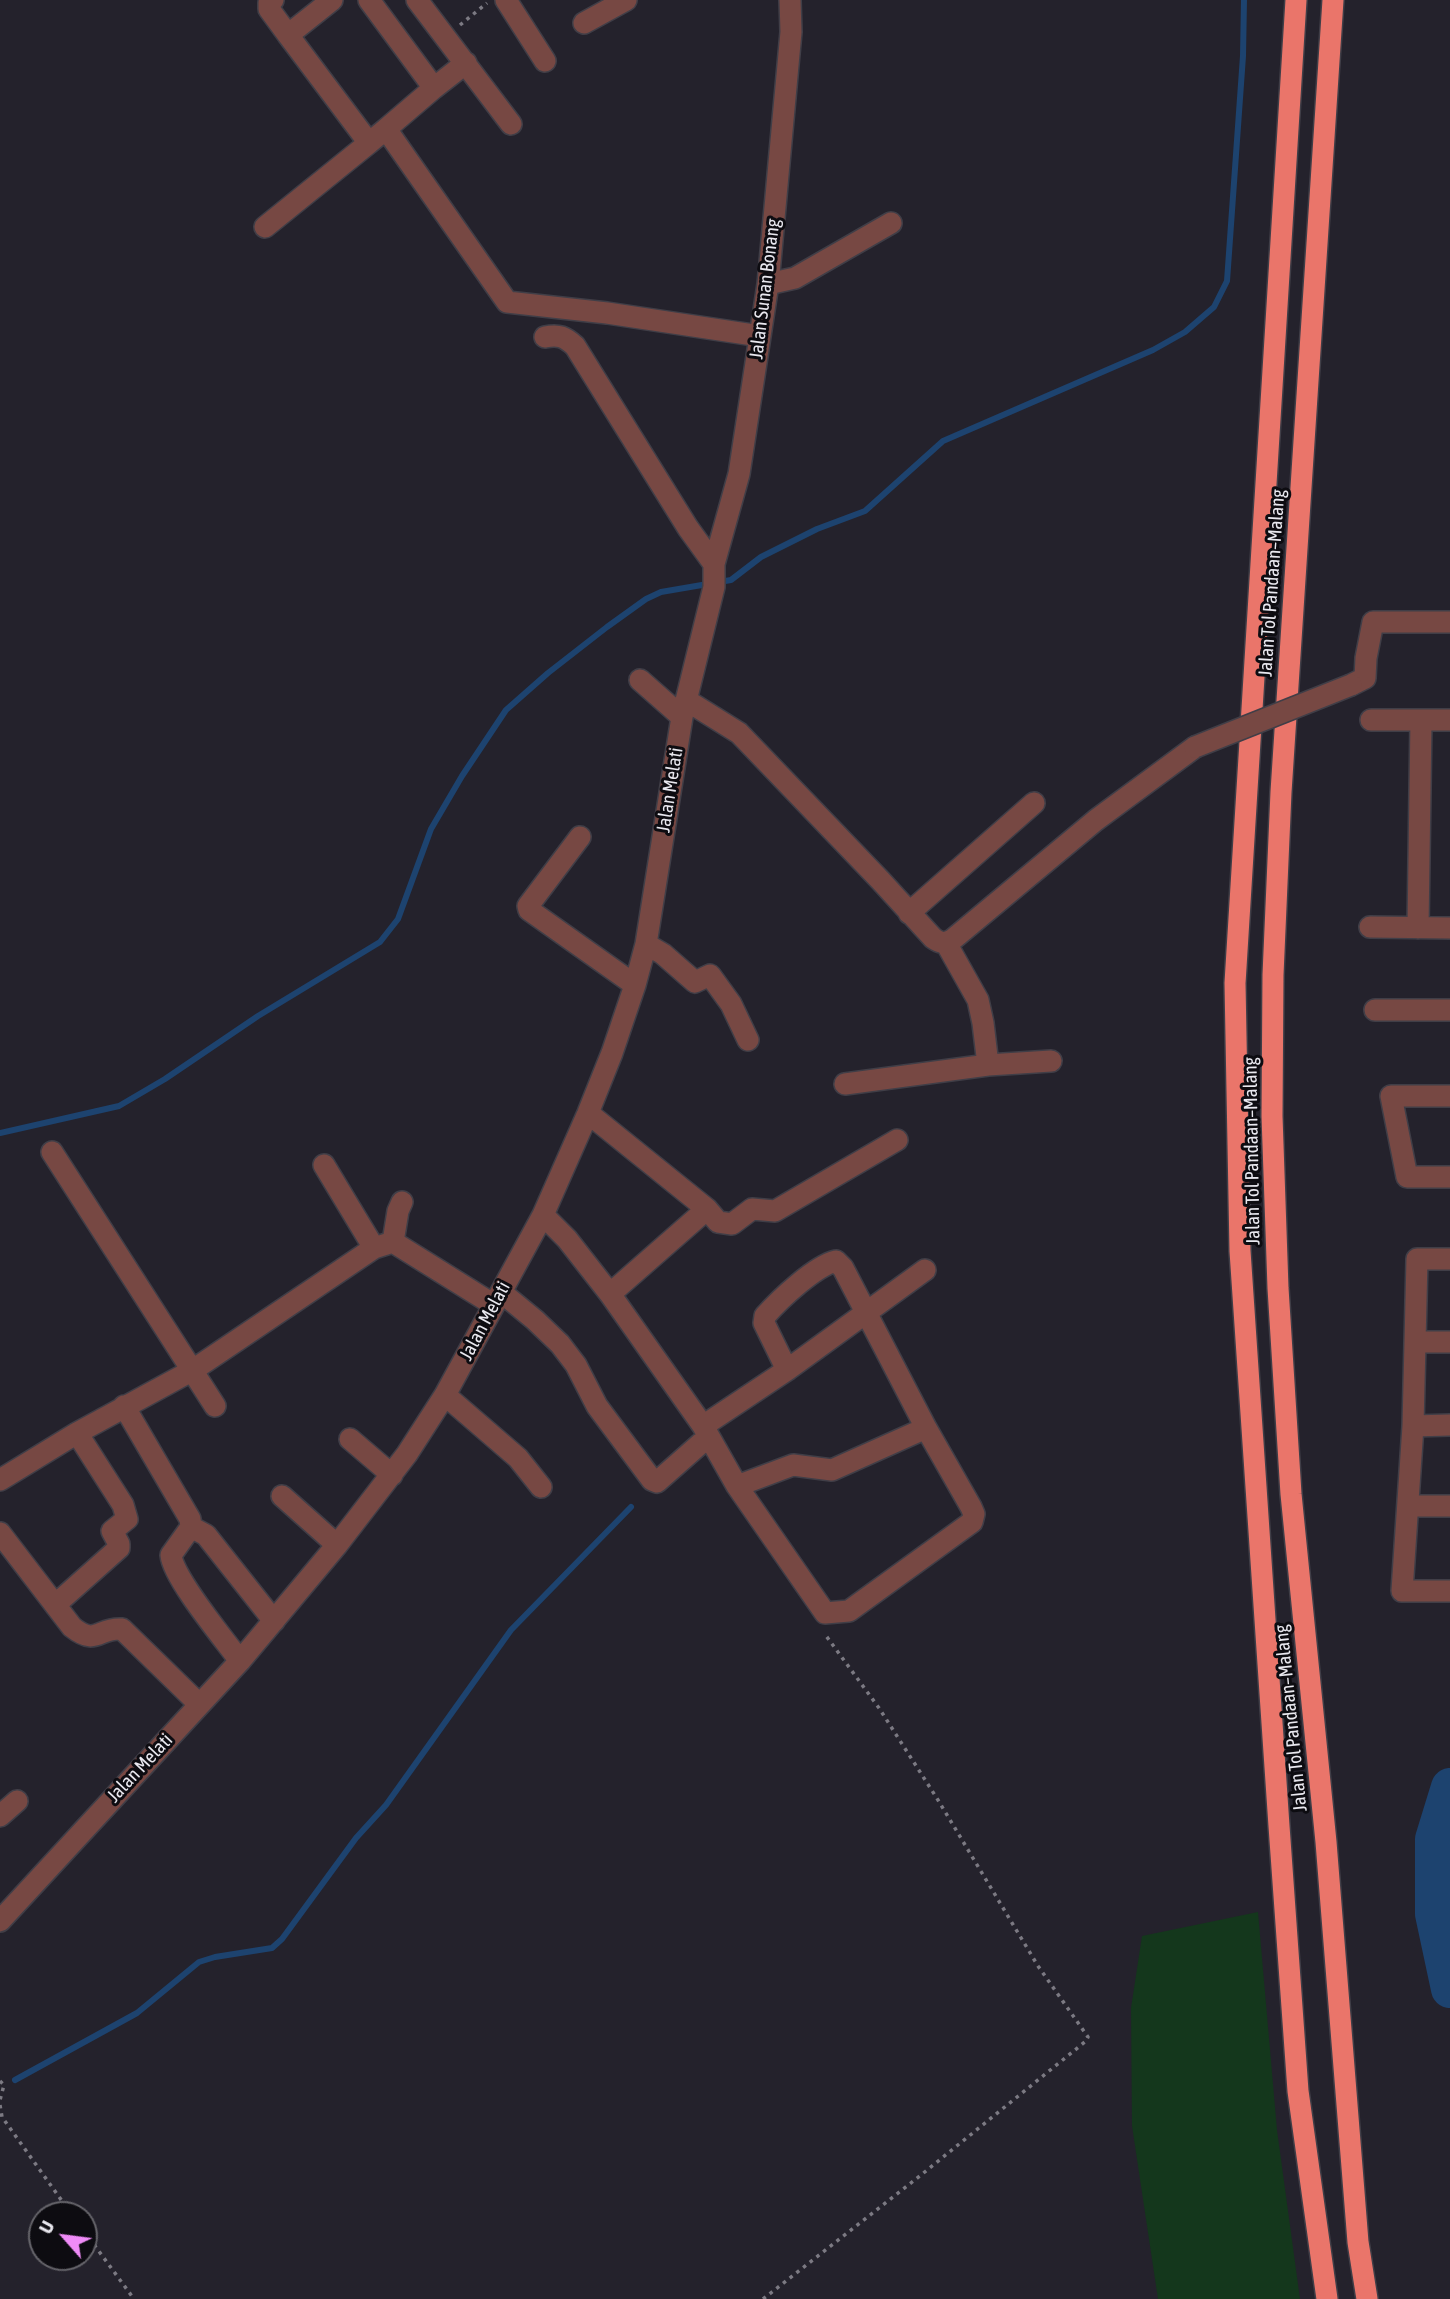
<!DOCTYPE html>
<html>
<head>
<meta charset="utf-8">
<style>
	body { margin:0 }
	#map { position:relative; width:1450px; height:2299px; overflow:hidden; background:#24222c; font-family:"Asap Condensed",sans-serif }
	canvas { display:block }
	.north { position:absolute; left:28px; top:2201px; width:70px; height:70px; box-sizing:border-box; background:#0d0c11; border:2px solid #65646a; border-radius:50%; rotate:298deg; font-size:19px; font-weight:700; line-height:28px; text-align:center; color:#e9e8ef }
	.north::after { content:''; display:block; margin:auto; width:24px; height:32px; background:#ef8bf7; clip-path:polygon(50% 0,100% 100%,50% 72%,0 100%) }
</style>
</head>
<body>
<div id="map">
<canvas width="1450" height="2299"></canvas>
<div class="north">U</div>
</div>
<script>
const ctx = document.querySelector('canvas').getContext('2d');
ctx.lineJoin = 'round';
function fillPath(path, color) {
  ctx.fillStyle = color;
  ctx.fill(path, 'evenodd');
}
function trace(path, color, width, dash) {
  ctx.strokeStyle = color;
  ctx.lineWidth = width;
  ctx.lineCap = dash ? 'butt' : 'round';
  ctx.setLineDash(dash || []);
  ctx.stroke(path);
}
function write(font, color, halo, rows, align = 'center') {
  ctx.font = font + ' "Asap Condensed",sans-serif';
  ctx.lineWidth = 6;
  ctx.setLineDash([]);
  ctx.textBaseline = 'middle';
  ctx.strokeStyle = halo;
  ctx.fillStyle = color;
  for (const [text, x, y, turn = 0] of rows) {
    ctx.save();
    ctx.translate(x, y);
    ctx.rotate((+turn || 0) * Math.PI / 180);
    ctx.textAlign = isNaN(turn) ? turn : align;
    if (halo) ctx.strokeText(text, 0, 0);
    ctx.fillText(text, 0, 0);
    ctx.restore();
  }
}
fillPath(new Path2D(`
	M 1258,1912 L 1277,2130 L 1300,2299 L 1158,2299 L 1132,2126 L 1131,2008 L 1142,1936 Z`), '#14371c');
trace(new Path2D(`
	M 0,1133 L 119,1106 L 165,1079 L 258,1016 L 380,942 L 398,919 L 431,829 L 462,776 L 506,710 L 548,673 L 607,627 L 646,599 L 661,592 L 731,580 L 761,557 L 817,529 L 865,511 L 943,441 L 1153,350 L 1185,332 L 1214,307 L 1227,281 L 1243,56 L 1244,0
	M 15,2080 L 137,2013 L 199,1962 L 215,1957 L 272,1948 L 282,1939 L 356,1838 L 386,1805 L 511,1630 L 631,1507`), '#1d436f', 6);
trace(new Path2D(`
	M 1450,1787 L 1434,1839 L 1434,1914 L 1450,1989`), '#1d436f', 38);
const minor = new Path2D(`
	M 273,0 L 269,3 L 269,9 L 288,35
	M 332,0 L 288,35 L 369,143 L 386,129
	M 369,0 L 434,88 L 386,129 L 507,302 L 607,313 L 760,336
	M 417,0 L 511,124
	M 506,0 L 545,61
	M 584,23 L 626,0
	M 434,88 L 466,63
	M 265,227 L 369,143
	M 768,284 L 795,278 L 891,223
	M 545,337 C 559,334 565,337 575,346 L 688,528 L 714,564
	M 640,680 L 682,717
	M 1351,685 L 1365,678 L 1366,658 L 1373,622 L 1450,622
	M 686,700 L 739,733 L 881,881 L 933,938 C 940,943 944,944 952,940 L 1096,820 L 1195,747
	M 1371,720 L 1450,720
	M 580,837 L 528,906 L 529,910 L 635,985
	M 909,913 L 1034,803
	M 1370,927 L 1450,928
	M 1418,928 L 1421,720
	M 646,944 L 663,954 L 695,982 L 710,975 L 731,1004 L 748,1040
	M 1375,1010 L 1450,1010
	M 988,1065 L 1051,1061
	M 845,1084 L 988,1065 L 983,1023 L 978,1000 L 946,943
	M 1450,1096 L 1391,1096 L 1407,1177 L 1450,1177
	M 588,1113 L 707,1209
	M 52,1152 L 215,1406
	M 324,1165 L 374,1248
	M 543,1215 L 567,1239 L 610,1294 L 703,1426 L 737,1486 L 825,1613 L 849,1611 L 972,1522 L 974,1514 L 971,1507 L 926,1428
	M 393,1242 L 398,1211 L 402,1202
	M 1450,1259 L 1417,1259 L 1413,1426 L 1402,1591 L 1450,1591
	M 501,1292 L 535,1320 L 560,1344 L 576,1365 L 597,1406 L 652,1480 L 657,1482 L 700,1444 L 709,1439
	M 610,1294 L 707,1209 L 718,1222 L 732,1224 L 752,1209 L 775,1211 L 897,1140
	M 1416,1342 L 1450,1342
	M 445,1395 L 518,1458 L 541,1487
	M 124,1406 L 190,1519 L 191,1527 L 171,1555 C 173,1578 224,1639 240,1661
	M 703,1426 L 787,1370 L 925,1270
	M 1413,1426 L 1450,1425
	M 350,1439 L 392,1475
	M 0,1480 L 77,1433 L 193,1370 L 374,1248 L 393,1242 L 494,1305
	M 737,1486 L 793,1465 L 832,1470 L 926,1428 L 843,1268 L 836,1261 C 815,1266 780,1299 765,1316 L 764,1323 L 787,1370
	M 282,1496 L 337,1545
	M 1409,1506 L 1450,1506
	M 191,1527 L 206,1535 L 274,1621
	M 0,1533 L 72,1627 C 97,1647 98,1627 122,1629 L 199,1704
	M 55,1605 L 119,1548 L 119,1544 L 112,1531 L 127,1519 L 123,1505 L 77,1433
	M 0,1816 L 17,1801
	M 0,1921 L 240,1661 L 337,1545 L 407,1454 L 445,1395 L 543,1215 L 588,1113 L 612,1053 L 635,985 L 646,944 L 682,717 L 714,587 L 714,564 L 739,474 L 768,284 L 791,32 L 790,0`);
const highway = new Path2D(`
	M 1296,0 L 1235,983 L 1240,1251 L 1279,1826 L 1298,2091 L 1327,2299
	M 1333,0 L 1281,792 L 1273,975 L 1272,1116 L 1278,1288 L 1291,1494 L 1326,1842 L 1358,2242 L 1367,2299`);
trace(minor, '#403e47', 24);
trace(highway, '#403e47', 24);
trace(new Path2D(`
	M 460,25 L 487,3
	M 0,2081 L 4,2085 L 0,2100
	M 0,2105 L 2,2117 L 72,2215
	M 84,2231 L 134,2299
	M 763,2299 L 921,2175 L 1086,2041 L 1088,2037 L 1038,1966 L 938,1800 L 879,1708 L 824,1633`), '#7c7a83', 3.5, [3.5, 5]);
trace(minor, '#774843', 21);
trace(highway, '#ea756a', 21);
const minorBridge = new Path2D(`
	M 1195,747 L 1351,685`);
trace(minorBridge, '#403e47', 24, []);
trace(minorBridge, '#774843', 21);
write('19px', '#e9e8ef', '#0d0c11', [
	["Jalan Sunan Bonang",765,289,-83],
	["Jalan Tol Pandaan–Malang",1272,583,-86],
	["Jalan Melati",670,790,-81],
	["Jalan Tol Pandaan–Malang",1252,1151,-91],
	["Jalan Melati",485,1321,-62],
	["Jalan Tol Pandaan–Malang",1291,1718,-96],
	["Jalan Melati",140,1768,-47]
]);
</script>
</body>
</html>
